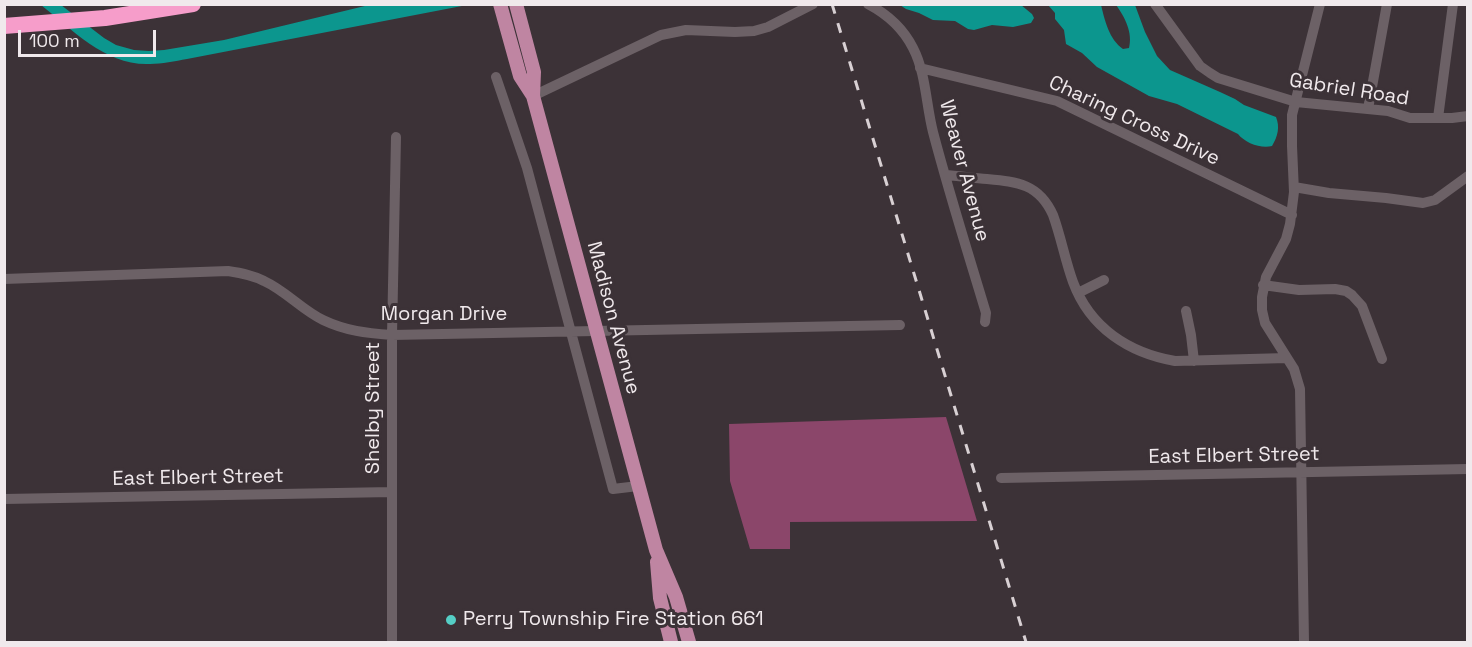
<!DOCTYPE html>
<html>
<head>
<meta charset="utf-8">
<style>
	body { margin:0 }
	#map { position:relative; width:1472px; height:647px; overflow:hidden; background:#3c3237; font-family:"Space Grotesk",sans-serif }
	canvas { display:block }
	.frame { position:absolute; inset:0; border:6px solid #f0e9ec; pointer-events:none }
	.scale { position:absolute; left:18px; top:30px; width:138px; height:27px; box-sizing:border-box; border:3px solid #f0e9ec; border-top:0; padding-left:8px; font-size:18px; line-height:21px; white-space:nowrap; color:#f0e9ec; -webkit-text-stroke:4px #3c3237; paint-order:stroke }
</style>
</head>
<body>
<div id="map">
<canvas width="1472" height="647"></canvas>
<div class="frame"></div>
<div class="scale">100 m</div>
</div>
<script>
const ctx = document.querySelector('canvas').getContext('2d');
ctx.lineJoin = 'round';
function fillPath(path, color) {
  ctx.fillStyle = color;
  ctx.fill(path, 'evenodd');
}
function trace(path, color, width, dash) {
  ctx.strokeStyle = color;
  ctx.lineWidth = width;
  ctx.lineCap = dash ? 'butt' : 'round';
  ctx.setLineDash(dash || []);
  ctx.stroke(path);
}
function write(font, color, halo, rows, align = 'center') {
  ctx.font = font + ' "Space Grotesk",sans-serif';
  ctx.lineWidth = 6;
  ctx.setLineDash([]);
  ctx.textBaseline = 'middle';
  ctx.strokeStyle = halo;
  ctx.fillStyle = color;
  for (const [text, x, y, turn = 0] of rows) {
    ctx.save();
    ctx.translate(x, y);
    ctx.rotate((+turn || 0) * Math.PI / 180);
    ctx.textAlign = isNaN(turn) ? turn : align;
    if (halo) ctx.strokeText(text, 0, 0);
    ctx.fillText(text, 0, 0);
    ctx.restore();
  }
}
fillPath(new Path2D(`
	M 946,417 L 977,521 L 790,522 L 790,549 L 750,549 L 730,481 L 729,424 Z`), '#8b466a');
fillPath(new Path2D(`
	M 41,5 L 61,5 L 104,38 L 116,45 L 134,50 L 149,51 L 164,50 L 224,40 L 369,5 L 467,5 L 187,59 C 175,61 162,64 150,64 C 106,66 73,30 41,5 Z
	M 900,5 L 1021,5 L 1032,14 L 1034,18 L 1031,23 L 1013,27 L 992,25 L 974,30 L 968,29 L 955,21 L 933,20 L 919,13 L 906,9 Z
	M 1048,5 L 1101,5 C 1105,21 1109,39 1123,49 L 1129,48 C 1133,33 1125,17 1116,5 L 1135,5 L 1145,32 L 1157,56 L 1170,70 L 1220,92 L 1235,99 L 1244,105 L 1276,117 C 1280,127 1278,136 1272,146 C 1261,149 1245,143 1238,134 L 1177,104 L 1149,96 L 1097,67 L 1082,53 L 1066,44 L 1064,30 L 1055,19 L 1055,13 Z`), '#0c968e');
trace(new Path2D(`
	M 868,4 C 887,14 903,28 913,48 C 926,73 926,105 933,132 C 949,193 968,253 986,313 L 985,322
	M 1155,4 L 1200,66 L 1210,73 L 1218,78 L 1296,102 L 1388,111 L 1410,118 L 1452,118 L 1468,116
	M 920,68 L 1057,101 L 1292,215
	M 496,77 L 527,168 L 613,489 L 638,486
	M 533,96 L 661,35 L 686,30 L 735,32 L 754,31 L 768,27 L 813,4
	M 1368,109 L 1387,4
	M 1438,118 L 1453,4
	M 945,175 C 959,176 973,178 987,179 C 1018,182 1039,184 1053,215 C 1061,237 1065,260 1073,282 C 1090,328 1129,353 1175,361 L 1287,358
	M 1294,187 L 1329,193 L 1386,198 L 1423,203 L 1435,200 L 1468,176
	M 4,279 L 228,271 C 241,273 253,275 264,281 C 286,291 302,310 323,320 C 346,331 366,333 392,335 L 900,325
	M 1263,285 L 1299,290 L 1335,289 L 1346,291 L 1352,295 L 1362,306 L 1382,359
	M 1078,293 L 1104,280
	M 1186,311 L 1191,335 L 1194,361
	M 1001,478 L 1468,469
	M 4,499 L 392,492
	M 392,642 L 392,335 L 396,137
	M 1304,642 L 1300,389 L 1294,369 L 1265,323 L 1262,310 L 1262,297 L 1266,277 L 1286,239 L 1290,224 L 1294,192 L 1292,146 L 1292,115 L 1320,4`), '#6c6166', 10);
trace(new Path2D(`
	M 500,4 L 520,76 L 533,96 L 656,550 L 676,597 L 689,642
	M 516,4 L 534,72 L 533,96
	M 657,562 L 660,598 L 671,642`), '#bf85a2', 14);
trace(new Path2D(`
	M 4,26 L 105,18 L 193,4`), '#f69dca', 16);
trace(new Path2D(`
	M 832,4 L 1026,642`), '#d8d0d3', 3, [10, 10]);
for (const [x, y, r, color] of [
	[451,620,6,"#55cec5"]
]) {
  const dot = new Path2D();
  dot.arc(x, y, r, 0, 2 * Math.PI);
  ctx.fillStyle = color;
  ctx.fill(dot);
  trace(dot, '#3c3237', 2);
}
write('20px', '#f0e9ec', '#3c3237', [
	["Gabriel Road",1349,90,9],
	["Charing Cross Drive",1134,121,25],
	["Weaver Avenue",964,171,75],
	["Morgan Drive",444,315],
	["Madison Avenue",613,318,75],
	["Shelby Street",374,408,-90],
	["East Elbert Street",1234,456,-1],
	["East Elbert Street",198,478,-1]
]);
write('20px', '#f0e9ec', '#3c3237', [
	["Perry Township Fire Station 661",463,620]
], 'left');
</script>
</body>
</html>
